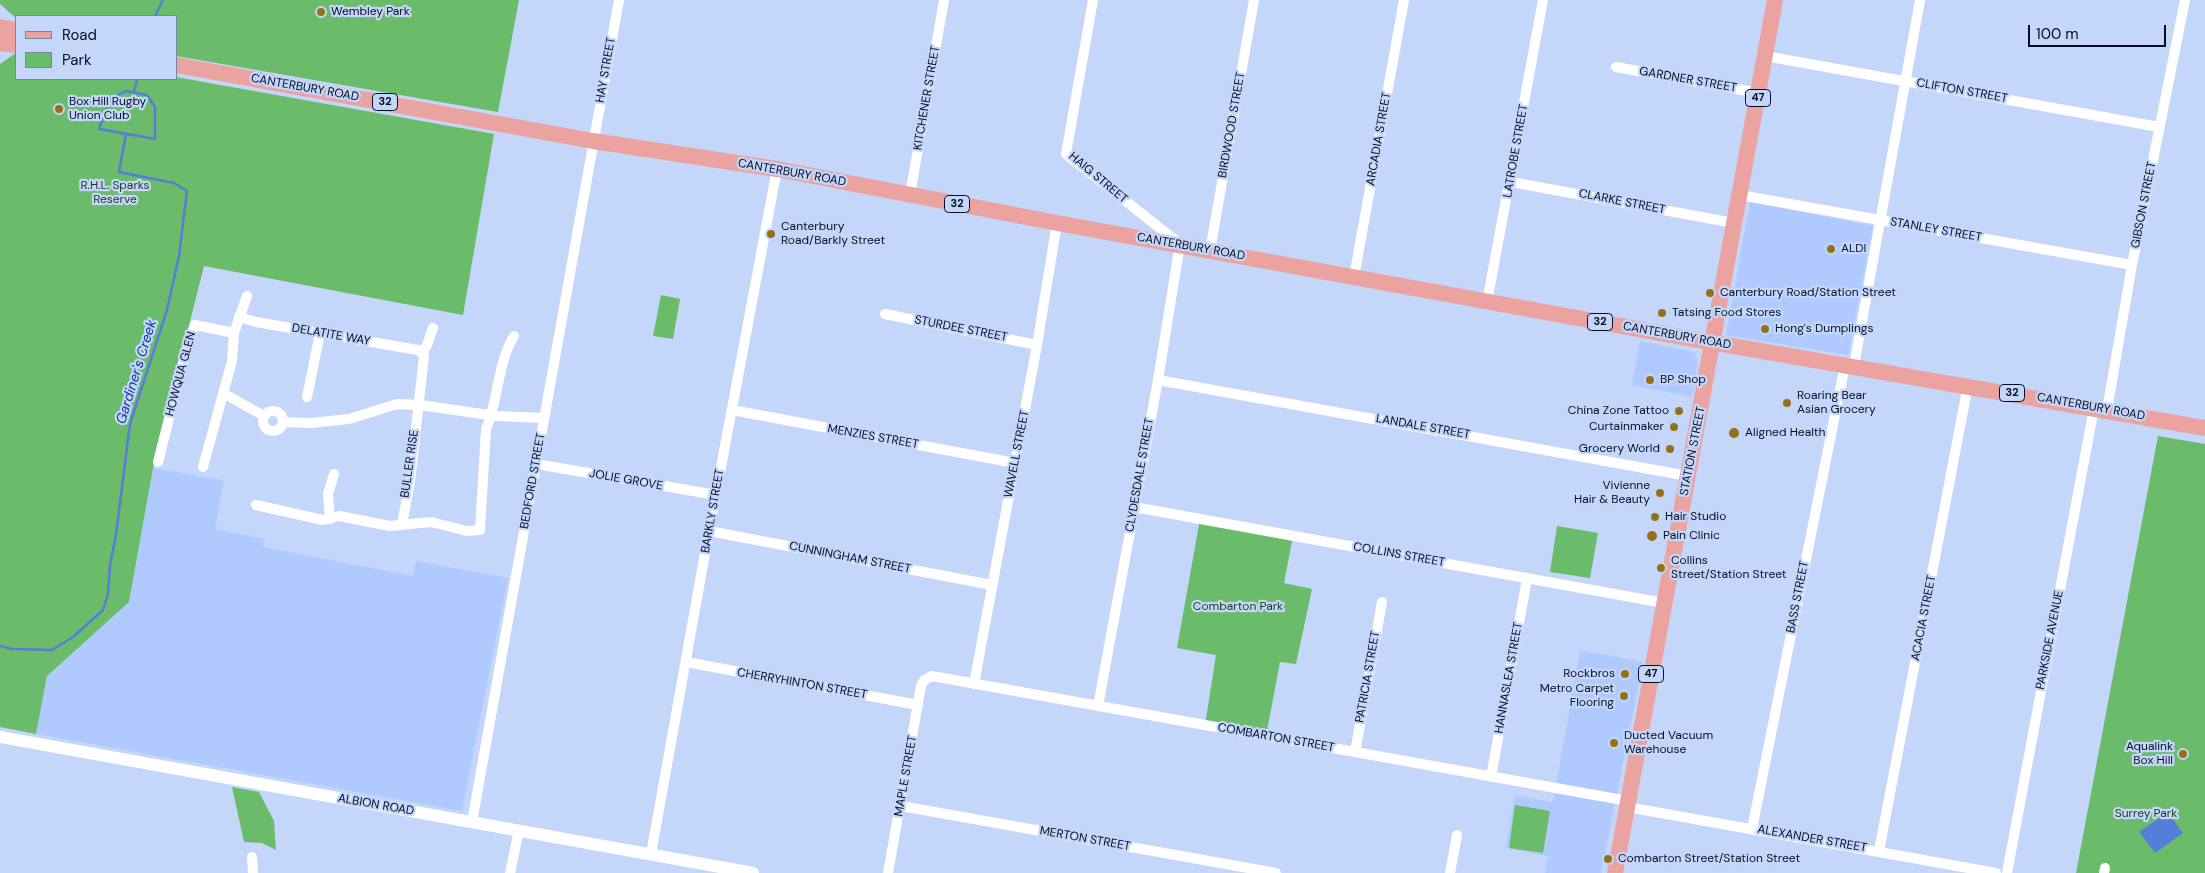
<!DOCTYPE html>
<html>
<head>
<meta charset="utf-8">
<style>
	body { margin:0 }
	#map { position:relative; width:2205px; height:873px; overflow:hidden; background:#c4d6fa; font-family:"DM Sans",sans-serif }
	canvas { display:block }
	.legend { position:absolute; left:15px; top:15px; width:162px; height:65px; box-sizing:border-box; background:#c4d6fa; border:1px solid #7886a3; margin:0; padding:6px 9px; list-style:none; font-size:15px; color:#050d21 }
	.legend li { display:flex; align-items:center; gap:10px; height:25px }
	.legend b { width:25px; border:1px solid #7886a3 }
	.scale { position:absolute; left:2028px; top:25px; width:138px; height:22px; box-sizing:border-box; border:2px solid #050d21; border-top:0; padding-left:6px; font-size:15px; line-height:18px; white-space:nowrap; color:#050d21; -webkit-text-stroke:4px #c4d6fa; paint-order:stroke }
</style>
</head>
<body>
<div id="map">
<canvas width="2205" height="873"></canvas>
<ul class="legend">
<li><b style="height:6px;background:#eba3a0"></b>Road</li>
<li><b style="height:14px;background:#6abb6a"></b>Park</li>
</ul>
<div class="scale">100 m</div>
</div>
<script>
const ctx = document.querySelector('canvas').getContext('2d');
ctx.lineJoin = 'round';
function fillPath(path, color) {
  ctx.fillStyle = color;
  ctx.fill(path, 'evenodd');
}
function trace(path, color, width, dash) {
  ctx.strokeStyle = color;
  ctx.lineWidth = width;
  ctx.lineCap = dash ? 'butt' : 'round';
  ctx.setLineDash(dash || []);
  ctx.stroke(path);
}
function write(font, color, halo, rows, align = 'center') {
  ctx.font = font + ' "DM Sans",sans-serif';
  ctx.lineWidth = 4.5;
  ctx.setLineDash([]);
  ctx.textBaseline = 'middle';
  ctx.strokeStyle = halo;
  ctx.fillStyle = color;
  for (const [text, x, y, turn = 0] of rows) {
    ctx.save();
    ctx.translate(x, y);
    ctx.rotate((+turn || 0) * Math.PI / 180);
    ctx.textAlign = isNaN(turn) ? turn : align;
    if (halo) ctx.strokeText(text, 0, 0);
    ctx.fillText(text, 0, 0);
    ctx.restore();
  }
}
fillPath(new Path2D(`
	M 1750,202 L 1873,226 L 1848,355 L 1726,335 Z
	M 1640,341 L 1694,352 L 1698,361 L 1692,397 L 1632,385 Z
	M 153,468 L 224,480 L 215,529 L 265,539 L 263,547 L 413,576 L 416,561 L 508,578 L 462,811 L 36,734 L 47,676 L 129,602 Z
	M 1580,650 L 1643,662 L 1601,873 L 1545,873 L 1548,856 L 1506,848 L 1515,795 L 1553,802 Z`), '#b0caff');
fillPath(new Path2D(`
	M 0,0 L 519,0 L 498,112 L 176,56 L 176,16 L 16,18 L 0,4 Z
	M 16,53 L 16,79 L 176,79 L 176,77 L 494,134 L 463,315 L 204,266 L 153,468 L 129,602 L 47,676 L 36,734 L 0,727 L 0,64 Z
	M 661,295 L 680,299 L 673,339 L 653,336 Z
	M 2158,436 L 2205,444 L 2205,873 L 2076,873 Z
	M 1200,519 L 1293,536 L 1284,583 L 1312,589 L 1296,664 L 1280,662 L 1266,736 L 1205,725 L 1216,655 L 1177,648 Z
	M 1557,526 L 1598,533 L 1590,578 L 1550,572 Z
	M 232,787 L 259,792 L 274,821 L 276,850 L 262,843 L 244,842 Z
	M 1515,805 L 1550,811 L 1543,853 L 1509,848 Z`), '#6abb6a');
fillPath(new Path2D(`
	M 2168,812 L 2183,833 L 2155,853 L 2139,832 Z`), '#557ed9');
trace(new Path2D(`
	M 155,16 L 163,0
	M 126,91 L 147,95 L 155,107 L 155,139 L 99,129 L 110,99 Z
	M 134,92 L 137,79
	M 0,646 L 12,649 L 52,650 L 73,637 L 103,610 L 108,594 L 110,565 L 116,535 L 130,424 L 167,310 L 179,256 L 187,191 L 174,183 L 119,172 L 126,134`), '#557ed9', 2.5);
trace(new Path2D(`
	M 1093,0 L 1066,154 L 1180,244 L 1158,380 L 1098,706
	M 1765,56 L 2159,127
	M 1616,67 L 1759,93
	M 1511,182 L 1734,223
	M 910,195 L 944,0
	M 1740,195 L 2132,265
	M 1210,251 L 1254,0
	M 1354,277 L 1404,0
	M 1487,302 L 1543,0
	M 885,314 L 1037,345
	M 239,317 L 256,322 L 418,350 L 422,353
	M 1854,366 L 1920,0
	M 1158,380 L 1688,476
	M 223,393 L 264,416
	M 307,397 L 320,333
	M 732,410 L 1015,463
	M 2107,410 L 2132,265 L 2185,0
	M263 421a10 10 0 1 1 20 0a10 10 0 1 1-20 0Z
	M 283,422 L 311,423 L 349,419 L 397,404 L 420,405 L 496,416 L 544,418
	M 158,462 L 187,347 L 195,325 L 234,333
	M 536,464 L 716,495
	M 203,467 L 232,361 L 234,333 L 247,296
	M 256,505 L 323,520 L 339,516 L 390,526 L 431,522 L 467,531 L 480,530 L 486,429 C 499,399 497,364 514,336
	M 1134,507 L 1664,603
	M 330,519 L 328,494 L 334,474
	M 402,524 L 410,482 L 424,356 L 422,353 L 427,345 L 433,328
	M 709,531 L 992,585
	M 686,662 L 918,705
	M 974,684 L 1037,345 L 1057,223
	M 1355,752 L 1382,602
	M 1491,777 L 1527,579
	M 901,806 L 1276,873
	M 1627,807 L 1996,873
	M 472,822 L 619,0
	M 1752,829 L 1845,365
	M 1879,851 L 1968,385
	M 651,854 L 709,531 L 777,169
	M 252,857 L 253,873
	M 510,873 L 519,830
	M 888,873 L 921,686 L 924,680 L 932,676 L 1628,801
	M 1450,873 L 1457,835
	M 2007,873 L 2094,408
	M 2104,873 L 2105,868`), '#fff', 10);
trace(new Path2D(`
	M 0,737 L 753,873`), '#fff', 12);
trace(new Path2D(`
	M 0,27 L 16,30
	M 0,43 L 16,45
	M 176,65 L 593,141 L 777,169 L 1057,223 L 1698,340 L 2205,428
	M 1615,873 L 1775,0`), '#eba3a0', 16);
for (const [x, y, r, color] of [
	[321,12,5,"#947018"],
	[59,109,5,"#947018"],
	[771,234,5,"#947018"],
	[1831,249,5,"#947018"],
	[1710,293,5,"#947018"],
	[1662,313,5,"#947018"],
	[1765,329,5,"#947018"],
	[1650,380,5,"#947018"],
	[1787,403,5,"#947018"],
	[1679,411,5,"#947018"],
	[1674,427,5,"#947018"],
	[1734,433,6,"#947018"],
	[1670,449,5,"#947018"],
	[1660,493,5,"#947018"],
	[1655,517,5,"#947018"],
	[1652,536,6,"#947018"],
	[1661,568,5,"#947018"],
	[1625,674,5,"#947018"],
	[1624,696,5,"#947018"],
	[1614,743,5,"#947018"],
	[2183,754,5,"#947018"],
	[1608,859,5,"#947018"]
]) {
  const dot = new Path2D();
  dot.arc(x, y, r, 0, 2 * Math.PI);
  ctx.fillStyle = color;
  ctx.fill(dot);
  trace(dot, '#c4d6fa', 2);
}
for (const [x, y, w] of [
	[1758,98,25],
	[385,102,25],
	[957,204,25],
	[1600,322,25],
	[2012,393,25],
	[1651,674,25]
]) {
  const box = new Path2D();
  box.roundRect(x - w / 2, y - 8.5, w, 17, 4);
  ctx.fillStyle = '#c4d6fa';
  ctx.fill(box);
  trace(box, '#050d21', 1);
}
write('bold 11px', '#050d21', null, [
	["47",1758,98],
	["32",385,102],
	["32",957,204],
	["32",1600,322],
	["32",2012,393],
	["47",1651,674]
]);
write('12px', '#050d21', '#c4d6fa', [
	["Wembley Park",331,12],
	["Box Hill Rugby",69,102],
	["Union Club",69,116],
	["Canterbury",781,227],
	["Road/Barkly Street",781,241],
	["ALDI",1841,249],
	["Canterbury Road/Station Street",1720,293],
	["Tatsing Food Stores",1672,313],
	["Hong's Dumplings",1775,329],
	["BP Shop",1660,380],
	["Roaring Bear",1797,396],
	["Asian Grocery",1797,410],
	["China Zone Tattoo",1669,411,"right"],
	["Curtainmaker",1664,427,"right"],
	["Aligned Health",1745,433],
	["Grocery World",1660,449,"right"],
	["Vivienne",1650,486,"right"],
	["Hair & Beauty",1650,500,"right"],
	["Hair Studio",1665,517],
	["Pain Clinic",1663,536],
	["Collins",1671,561],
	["Street/Station Street",1671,575],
	["Rockbros",1615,674,"right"],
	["Metro Carpet",1614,689,"right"],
	["Flooring",1614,703,"right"],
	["Ducted Vacuum",1624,736],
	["Warehouse",1624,750],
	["Aqualink",2173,747,"right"],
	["Box Hill",2173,761,"right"],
	["Combarton Street/Station Street",1618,859]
], 'left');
write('12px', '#050d21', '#c4d6fa', [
	["HAY STREET",606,70,-80],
	["GARDNER STREET",1688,80,10],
	["CANTERBURY ROAD",305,88,10],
	["CLIFTON STREET",1962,91,10],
	["KITCHENER STREET",927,98,-80],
	["BIRDWOOD STREET",1232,125,-80],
	["ARCADIA STREET",1379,139,-80],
	["LATROBE STREET",1516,151,-80],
	["CANTERBURY ROAD",792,173,10],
	["HAIG STREET",1098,178,40],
	["CLARKE STREET",1622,202,11],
	["GIBSON STREET",2144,205,-79],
	["STANLEY STREET",1936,230,10],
	["CANTERBURY ROAD",1191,247,10],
	["STURDEE STREET",961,329,11],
	["DELATITE WAY",331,335,10],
	["CANTERBURY ROAD",1677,336,10],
	["HOWQUA GLEN",181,374,-75],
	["CANTERBURY ROAD",2091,407,10],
	["LANDALE STREET",1423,427,10],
	["MENZIES STREET",873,437,10],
	["STATION STREET",1693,451,-79],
	["WAVELL STREET",1017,454,-79],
	["BULLER RISE",410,464,-82],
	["CLYDESDALE STREET",1140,475,-80],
	["JOLIE GROVE",626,480,10],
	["BEDFORD STREET",533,481,-80],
	["BARKLY STREET",713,511,-80],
	["COLLINS STREET",1399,555,10],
	["CUNNINGHAM STREET",850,558,11],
	["BASS STREET",1798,597,-79],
	["ACACIA STREET",1924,618,-79],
	["PARKSIDE AVENUE",2050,640,-79],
	["PATRICIA STREET",1368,677,-80],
	["HANNASLEA STREET",1509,678,-80],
	["CHERRYHINTON STREET",802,684,10],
	["COMBARTON STREET",1276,738,10],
	["MAPLE STREET",906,776,-80],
	["ALBION ROAD",376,805,10],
	["MERTON STREET",1085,839,10],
	["ALEXANDER STREET",1812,839,10]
]);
write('12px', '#173918', '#c4d6fa', [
	["R.H.L. Sparks",115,186],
	["Reserve",115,200],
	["Combarton Park",1238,607],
	["Surrey Park",2146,814]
]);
write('italic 14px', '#0f349e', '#c4d6fa', [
	["Gardiner's Creek",137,372,-73]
]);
</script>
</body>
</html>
